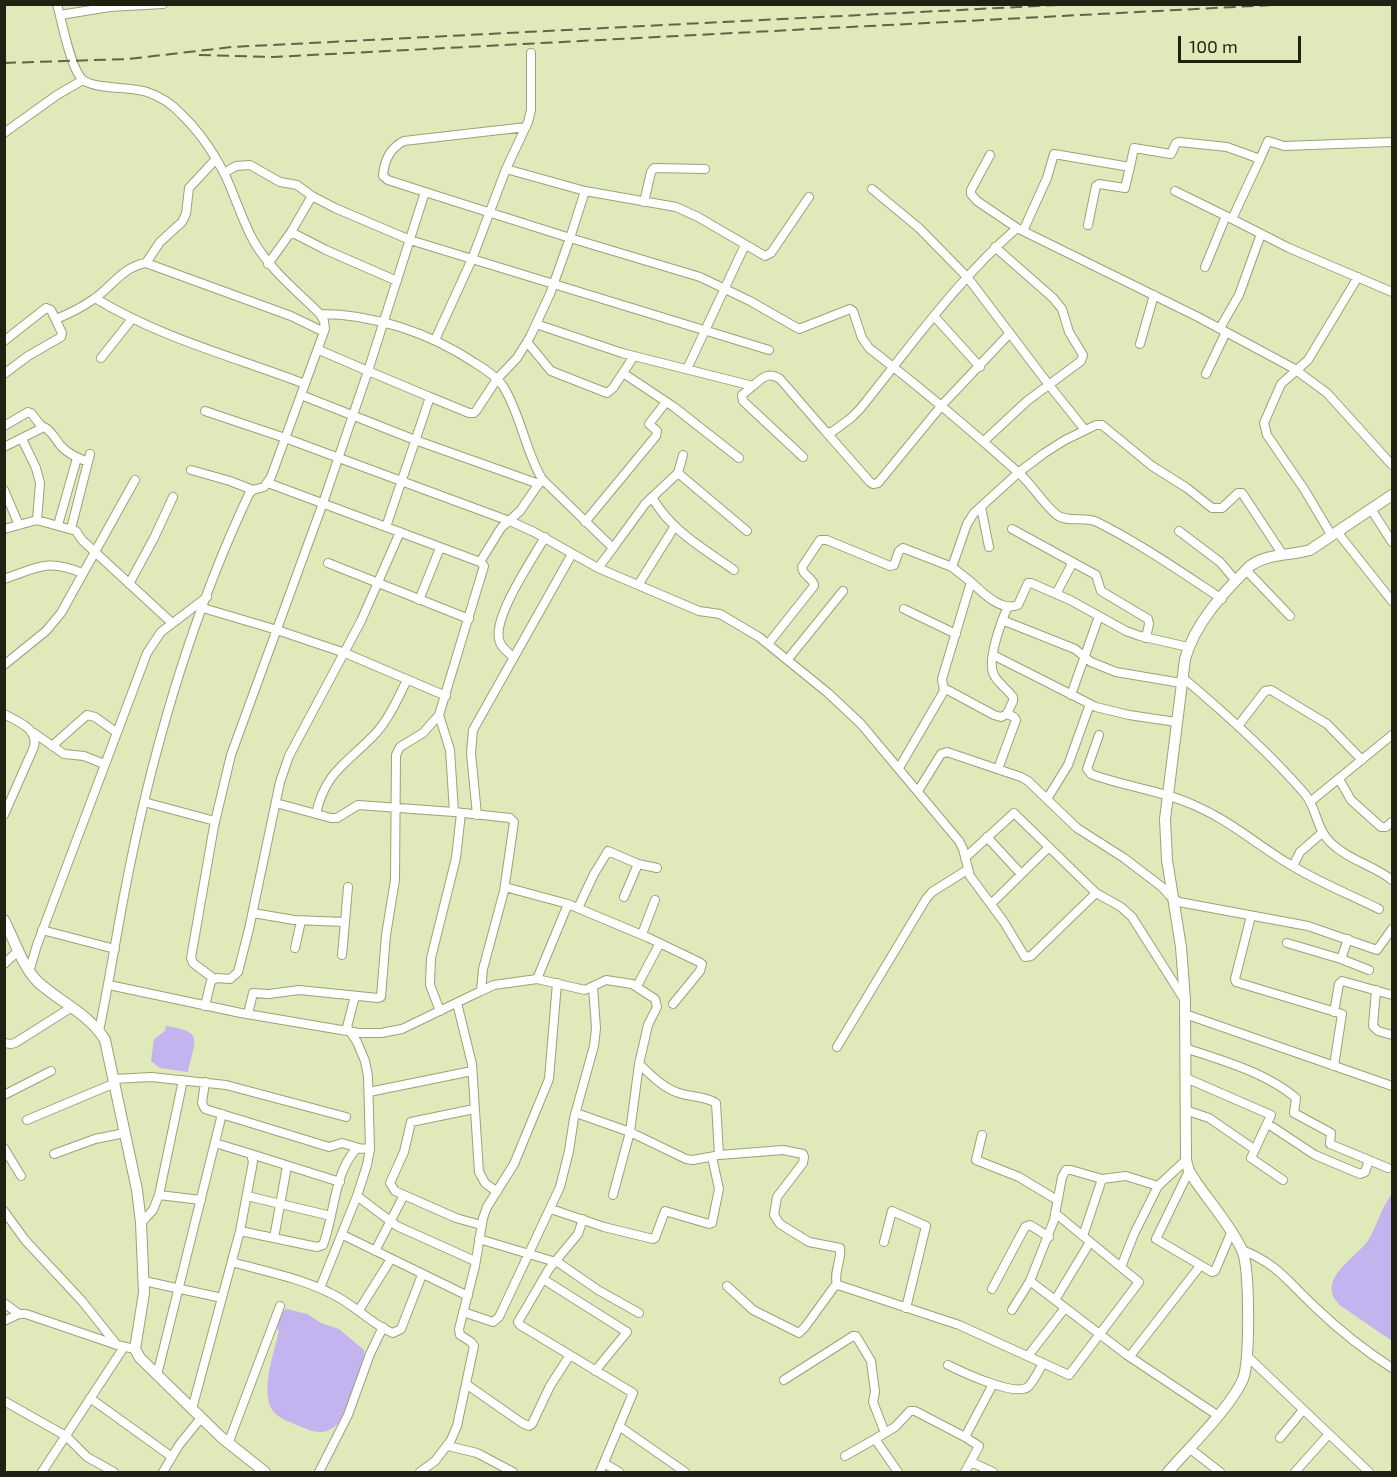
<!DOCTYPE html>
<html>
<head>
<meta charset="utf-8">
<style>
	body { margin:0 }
	#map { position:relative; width:1397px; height:1477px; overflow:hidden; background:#e0e9b9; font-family:"Exo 2",sans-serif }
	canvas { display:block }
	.frame { position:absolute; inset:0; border:6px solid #1f2210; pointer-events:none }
	.scale { position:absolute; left:1178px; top:36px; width:123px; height:27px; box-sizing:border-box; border:3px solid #1f2210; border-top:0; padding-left:8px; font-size:18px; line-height:21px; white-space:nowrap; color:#1f2210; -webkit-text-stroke:4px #e0e9b9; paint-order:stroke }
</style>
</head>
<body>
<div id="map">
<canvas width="1397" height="1477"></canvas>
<div class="frame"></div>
<div class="scale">100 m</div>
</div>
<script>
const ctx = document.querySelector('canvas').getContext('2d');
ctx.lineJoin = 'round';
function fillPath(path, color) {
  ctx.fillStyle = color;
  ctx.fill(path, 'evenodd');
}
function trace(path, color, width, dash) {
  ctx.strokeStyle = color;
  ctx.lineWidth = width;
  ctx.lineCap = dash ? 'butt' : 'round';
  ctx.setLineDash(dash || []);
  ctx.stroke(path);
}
fillPath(new Path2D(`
	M 166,1026 C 205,1032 195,1039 188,1072 L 160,1068 L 151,1061 L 154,1039 L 165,1031 Z
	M 1392,1194 L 1392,1341 L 1341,1306 C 1313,1280 1356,1259 1369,1239 C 1377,1225 1382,1206 1392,1194 Z
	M 287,1309 L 307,1314 L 321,1323 L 339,1329 L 364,1350 C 364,1373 350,1428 323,1432 C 313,1433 302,1427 292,1423 C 282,1419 272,1414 269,1403 C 264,1380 273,1356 278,1335 C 280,1327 278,1334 277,1326 C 277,1322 279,1317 280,1313 Z`), '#c3b3ef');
const minor = new Path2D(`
	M 57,4 C 62,22 70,65 81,78 C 91,90 131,86 147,92 C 159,96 172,104 181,114 C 198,130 213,152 224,173 C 235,195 241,218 253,240 C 270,270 296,290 320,314 L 324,321 L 325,329 L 271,477 L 264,487 L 253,490 L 249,494 C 193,613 155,742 129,870 C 118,924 110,978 99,1031
	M 60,15 L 110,7 L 163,4
	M 4,133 L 57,95 L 83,80
	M 990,155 L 971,190 L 971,194 L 977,201 L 1017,228
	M 1260,159 L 1232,219 L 1289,248 L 1392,292
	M 224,173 L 236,166 L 250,165 L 280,182 L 297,185 L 312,196 L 335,208 L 410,240 L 769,350
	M 872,189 L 919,228 L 968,278 L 1049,385 L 1085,430
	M 585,191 L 676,207 L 698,217 L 765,256 L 771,253 L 809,197
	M 1175,191 L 1232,219
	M 425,192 L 388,180 L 383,176 C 384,161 390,148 404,141 L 526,127
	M 644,202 L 651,172 L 654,168 L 705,169
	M 1088,225 L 1096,186 L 1099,184 L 1125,188 L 1130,167
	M 1023,231 L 1198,317 L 1293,368 L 1327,393 L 1392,465
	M 291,232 L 326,250 L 397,281
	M 146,263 L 160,242 L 182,222 L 186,214 L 189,188 L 216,159
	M 268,264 L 291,232 L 312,196
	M 1205,267 L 1226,216
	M 95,298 C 160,338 235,357 305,384
	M 320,314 C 374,314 430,333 475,363 C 485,369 496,376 503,386 C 521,415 525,450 542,479 L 613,548 L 598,568 L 699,611 L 720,614 L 759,637 L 828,693 L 861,724 L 959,841 L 963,849 L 970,876 L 1004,922 L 1025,957 L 1031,956 L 1096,893 L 1121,907 L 1132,917 L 1184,999
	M 934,316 L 980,367
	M 56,319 C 69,314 82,307 94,299 C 111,287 124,266 146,263 L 291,316 L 324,332
	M 536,324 L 622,353 L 753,386 C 762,378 768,371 780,379 L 826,432 L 832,432 L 851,418 L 860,409 C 910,347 957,280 1017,228 L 1023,231 L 1047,178 L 1054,154 L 1130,167 L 1134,148 L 1171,154 L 1176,143 L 1179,142 L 1227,147 L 1260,159 L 1268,141 L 1284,146 L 1392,142
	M 1220,328 L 1239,295 L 1261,234
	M 435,340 L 472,259 L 506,169
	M 4,341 L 46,308 L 51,310 L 62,333 L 61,337 L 28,356 L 4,374
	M 527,342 L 551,371 L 607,393 L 613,388 L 634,356
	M 1140,344 L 1154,295
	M 101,358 L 132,319
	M 687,369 L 745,245
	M 623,373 L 674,407 L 739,458
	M 1206,374 L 1226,332
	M 753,386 L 742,395 L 743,401 L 803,457
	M 301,395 L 415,440 L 539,484
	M 430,397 L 469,413 L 474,413 L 476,411 L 497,379 L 517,358 L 530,337 L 550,294 L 570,238 L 700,277 L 750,301 L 799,329 L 850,309 L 853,311 L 862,338 L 869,348 C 921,388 971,430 1020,474 C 1033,486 1044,505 1057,515 C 1067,523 1085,516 1097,522 C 1141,544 1181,572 1222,599
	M 205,411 L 285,438 L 512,522 L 534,532 L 598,568
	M 4,426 L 28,412 L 31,413 L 42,427
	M 826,432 L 870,482 L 873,484 L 878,483 L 942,405 L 1010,333
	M 22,439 L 36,468 L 40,483 L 37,520
	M 984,441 L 1027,401 L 1081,361 L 1083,355 L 1069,332 L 1062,309 L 1053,298 L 995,247
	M 4,447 L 44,427 C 52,431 55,439 61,446 C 68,454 78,458 88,462
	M 191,470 L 230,481 L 253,490
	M 678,473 L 747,531
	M 268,483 L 386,527
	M 4,490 L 19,525
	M 652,497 C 670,530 704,549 734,570
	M 981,507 L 989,547
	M 1371,509 L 1392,542
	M 585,522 L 656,436 L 657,431 L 649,424 L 666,402
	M 58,525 L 77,458
	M 4,529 L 37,520 L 76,531 L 82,540 L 172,623
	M 71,529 L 90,454
	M 1012,529 L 1096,575 L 1101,591 L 1148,619 L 1149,624 L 1146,638
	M 1179,531 L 1220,562 L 1236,581
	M 1338,533 L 1392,601
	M 1332,536 L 1304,489 L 1267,435 L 1264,423 L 1281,384 L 1308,360 L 1358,277
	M 613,548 L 645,504 L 678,473 L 683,455
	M 480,562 L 501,528 L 520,511 L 542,479
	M 328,563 L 469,619
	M 1246,570 L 1290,616
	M 4,579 C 37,568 47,558 82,573
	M 971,582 C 983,593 1001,612 1018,605 L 1028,583 L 1031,583 L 1070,600 L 1126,631 L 1140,636 L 1188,647
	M 129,584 L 154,538 L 173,497
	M 638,585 L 675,526
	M 1056,594 L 1073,562
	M 419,600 L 440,548
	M 203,608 L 277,630 L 345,653 L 446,696
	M 904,609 L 956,634
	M 1002,620 L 1075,649 L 1091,662 L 1116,672 L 1181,683
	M 768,644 L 814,586 C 814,578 802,576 802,567 L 820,540 L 827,540 L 890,566 L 894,565 L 899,551 L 903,548 L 952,567
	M 993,655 L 1096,707 L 1129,715 L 1176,722
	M 513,657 C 508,652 500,647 499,639 C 494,615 532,560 545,537
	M 788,659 L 843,591
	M 4,665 L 46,631 L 61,613 L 135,480
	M 1182,677 C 1225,713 1268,751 1305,794 C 1317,809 1316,828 1330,842 C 1348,860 1373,865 1392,880
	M 944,688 L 994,715 L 1001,717 L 1007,714
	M 1071,695 L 1099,616
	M 4,714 C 18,722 38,728 34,747 L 4,815
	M 1238,726 L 1265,691 L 1271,690 L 1327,724 L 1362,760
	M 34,733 L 64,754 L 84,756 L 104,764
	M 1099,735 L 1087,769 L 1091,774 C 1125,787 1162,790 1196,806 C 1232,822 1256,844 1289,864 C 1318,882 1349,894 1379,909
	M 52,746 L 87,715 L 95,717 L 116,732
	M 899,768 L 944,691 L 942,679 L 971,582 L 952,567 L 967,524 L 974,513 L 1018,473 L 1043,454 L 1065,440 L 1096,425 L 1102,425 L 1152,466 L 1187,488 L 1212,508 L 1222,508 L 1238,493 L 1242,493 L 1283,555
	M 998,769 L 1016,720 L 1014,717 L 1007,714 L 1013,701 L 1013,697 C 1007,689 998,683 994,675 C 986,661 1002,620 1008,606
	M 1339,779 L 1351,800 L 1381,827 L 1386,827 L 1392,822
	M 918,791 L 941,754 L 947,752 L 1021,777 L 1028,781 L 1077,828 L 1124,858 L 1162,887 L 1170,896 L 1179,902 L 1308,926 L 1377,950 L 1392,929
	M 1047,799 L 1068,765 L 1090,704
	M 144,802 L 215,821
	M 1310,802 L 1392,735
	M 276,803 L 331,818 L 337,818 L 358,805 L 454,812
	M 316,814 C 325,771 349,762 376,733 C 390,717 398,698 407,680
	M 477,815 L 471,753 L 473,730 L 572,554
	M 987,837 L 1021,874
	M 966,857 L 1014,813 L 1096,893
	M 1293,866 L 1300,852 L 1322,833
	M 505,887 L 568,904 L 649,938 L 699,962 L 702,964 L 700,971 L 673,1004
	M 624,897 L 638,864
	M 992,903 L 1049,847
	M 578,908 L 594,874 L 608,851 L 638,864 L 657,868
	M 253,913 L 294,920 L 345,922 L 348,887
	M 1251,916 L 1235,979 L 1236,982 L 1342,1014 L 1334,1066
	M 42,930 L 115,949
	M 642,934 L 655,900
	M 1287,943 L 1341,959 L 1348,939
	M 295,948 L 301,921
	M 342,955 L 345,922
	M 1341,959 L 1369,970
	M 4,964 L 19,950
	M 29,972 L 37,945 L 147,653 L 161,632 L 207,597
	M 213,978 L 193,963 L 191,958 L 214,826 L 231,755 L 323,503 L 368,371 L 319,350
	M 537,979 L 568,904
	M 109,985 L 241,1013 L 359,1033 L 381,1033 L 402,1029 L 481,991 L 483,969 L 504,891 L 514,822 L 510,818 L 454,812 L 450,750 L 439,715 L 484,566 L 480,562 L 386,527 L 430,397 L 368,371 L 425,192 L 570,238 L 585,191 L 506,169 L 528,122 L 531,110 L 531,53
	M 637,986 L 660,943
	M 1376,990 L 1373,1026 L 1378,1031 L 1392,1035
	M 481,991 L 494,985 L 537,979 L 585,990 L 606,980 L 632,984 L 655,999 L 657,1007 L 648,1025 L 639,1064 C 651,1075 663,1088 679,1093 C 690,1097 706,1096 716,1103 L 719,1155 L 783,1150 L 803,1154 L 804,1157 L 803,1163 L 777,1197 L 774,1215 L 780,1224 L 809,1242 L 840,1248 C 842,1260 833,1272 837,1285
	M 457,1003 L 472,1064 L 479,1172 L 485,1183 L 497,1192
	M 205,1006 L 211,981 L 217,978 L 230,979 L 238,972 L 249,929 L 280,782 L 289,756 L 361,621 L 400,532
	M 440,1011 L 430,985 L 431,958 L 456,858 L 461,813
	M 1334,1012 L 1339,984 L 1342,981 L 1392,995
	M 248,1014 L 253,993 L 269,994 L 299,990 L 378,998 L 381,997 L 386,935 L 395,880 L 396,755 L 400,747 L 423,733 L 439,715
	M 1185,1014 L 1392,1086
	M 4,1043 L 11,1044 L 15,1043 L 72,1007
	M 837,1047 L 926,899 L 932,892 L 967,870
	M 1185,1048 C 1223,1061 1265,1072 1296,1098 L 1294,1113 L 1331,1133 L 1330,1144 L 1388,1168
	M 1186,1078 L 1271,1115 L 1251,1158 L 1283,1180
	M 114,1079 L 151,1077 L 226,1085 L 346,1117
	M 205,1082 L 202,1103 L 205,1109 L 329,1147 L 342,1143 L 359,1148
	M 369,1092 L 472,1071
	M 4,1095 L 51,1071
	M 474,1109 L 411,1122 L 404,1152 L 390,1183 L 395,1191 L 456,1218 L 481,1225
	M 1185,1110 L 1209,1118 L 1254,1149
	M 576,1113 L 630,1132 L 686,1159 L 693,1160 L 715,1156
	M 27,1120 L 115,1083
	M 1268,1124 L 1315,1155 L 1360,1174 L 1365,1172 L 1369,1160
	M 982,1135 L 976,1160 L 1019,1177 L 1057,1200
	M 4,1148 L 21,1176
	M 54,1154 L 95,1139 L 125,1133
	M 251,1154 L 340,1182
	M 1186,1160 L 1158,1186 L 1126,1176 L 1102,1179 L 1071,1170 L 1066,1170 L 1062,1177 L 1054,1220 L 1030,1281 L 1127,1355 L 1217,1415
	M 1189,1171 L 1156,1239 L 1212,1272 L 1215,1271 L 1231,1233
	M 159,1195 L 201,1200
	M 613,1195 L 630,1132 L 639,1064
	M 247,1196 L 331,1216
	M 357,1196 L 397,1226 L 475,1261
	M 551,1209 L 604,1227 L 653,1239 L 655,1238 L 665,1211 L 709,1224 L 712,1223 L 719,1189 L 712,1157
	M 4,1211 L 25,1240 L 82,1301 L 117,1345 L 135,1349
	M 583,1219 L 578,1234 L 549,1269 L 518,1322 L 520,1325 L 633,1393 L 600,1472
	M 141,1223 L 153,1210 L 159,1195 L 183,1080
	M 240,1231 L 317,1247 L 323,1245 C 335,1214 333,1175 356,1149 L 370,1148
	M 343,1235 L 468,1296
	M 1083,1236 L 1102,1179
	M 274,1238 L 287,1166
	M 479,1239 L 559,1263 L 598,1290 L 639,1313
	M 884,1242 L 892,1211 L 926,1226 L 906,1308
	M 1242,1250 C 1278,1264 1288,1282 1315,1307 C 1339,1330 1364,1350 1392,1368
	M 375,1251 L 404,1195
	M 232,1262 C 264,1271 300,1278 330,1293 C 353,1303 372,1325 393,1333 L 401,1329 L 422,1275
	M 1121,1267 L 1134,1234 L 1158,1186
	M 543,1279 L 627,1332 L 595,1371
	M 144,1281 L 222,1298
	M 727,1286 L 753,1310 L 799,1333 L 805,1327 L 834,1287 L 838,1285 L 959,1325 L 1069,1375 L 1139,1282 L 1055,1213
	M 320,1288 L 357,1196 L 367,1165 L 370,1149 L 368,1076 L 365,1061 L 357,1042 L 347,1027 L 355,996
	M 992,1289 L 1025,1227 L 1030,1225 L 1049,1237
	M 1055,1300 L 1090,1242
	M 4,1303 L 19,1314
	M 359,1310 L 391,1259
	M 1012,1310 L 1030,1281
	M 463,1312 L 493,1322 L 499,1317 L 560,1187 L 569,1151 L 574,1118 L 594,1046 L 596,1028 L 593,987
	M 4,1321 L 19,1314 L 26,1314 L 117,1345
	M 1028,1356 L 1065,1308
	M 1130,1356 L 1200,1266
	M 1247,1356 L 1369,1472
	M 948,1365 C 962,1372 1015,1397 1028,1387 C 1034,1381 1039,1370 1043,1363
	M 157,1375 L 222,1114
	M 784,1380 L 853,1336 L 856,1336 L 871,1361 L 875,1392 L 873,1402 L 885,1433
	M 466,1384 L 522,1423 L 529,1426 L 532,1424 L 550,1386 L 570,1355
	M 90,1398 L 172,1457
	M 4,1401 L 66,1436 L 87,1457 L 114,1472
	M 192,1409 L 240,1231 L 253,1162 L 251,1154 L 215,1143
	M 619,1426 L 685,1472
	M 1280,1438 L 1303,1410
	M 228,1444 L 280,1306
	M 448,1446 L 477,1453 L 513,1472
	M 1189,1448 L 1220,1472
	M 845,1456 L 875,1439
	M 971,1462 L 993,1472
	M 604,1463 L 619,1472
	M 42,1472 L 124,1347
	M 163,1472 L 179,1445 L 201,1418
	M 319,1472 L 348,1415 L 370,1354 L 383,1327
	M 420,1472 L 435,1461 L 451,1440 L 457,1426 L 474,1346 L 471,1342 L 460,1335 L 459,1329 L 475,1266 L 483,1218 L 487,1207 L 514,1164 L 549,1079 L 557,983
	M 898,1472 L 875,1439 L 895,1427 L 910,1411 L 915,1411 L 965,1437
	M 965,1472 L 979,1446 L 965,1437 L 993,1384
	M 1295,1472 L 1329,1434`);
const tertiary = new Path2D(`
	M 4,920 C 15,941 22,966 38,982 C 60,1002 89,1014 105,1040 L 137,1190 L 141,1223 L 144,1293 L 135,1349 L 140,1358 L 221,1437 L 265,1472
	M 1168,1472 C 1189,1448 1231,1407 1243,1379 C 1250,1361 1250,1268 1242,1250 C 1232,1228 1210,1202 1196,1182 L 1189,1171 L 1186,1160 L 1185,1000 L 1181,947 L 1167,860 L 1165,819 L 1185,659 C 1195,623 1224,592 1250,566 C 1268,553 1289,556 1310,550 L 1392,495`);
trace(minor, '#9ba377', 10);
trace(tertiary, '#9ba377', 12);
trace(minor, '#fff', 8);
trace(tertiary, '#fff', 10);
trace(new Path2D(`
	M 199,55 L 273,57 L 1292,4
	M 4,63 L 128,59 L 232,47 L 1077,4`), '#606549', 2, [12, 6]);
</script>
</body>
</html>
